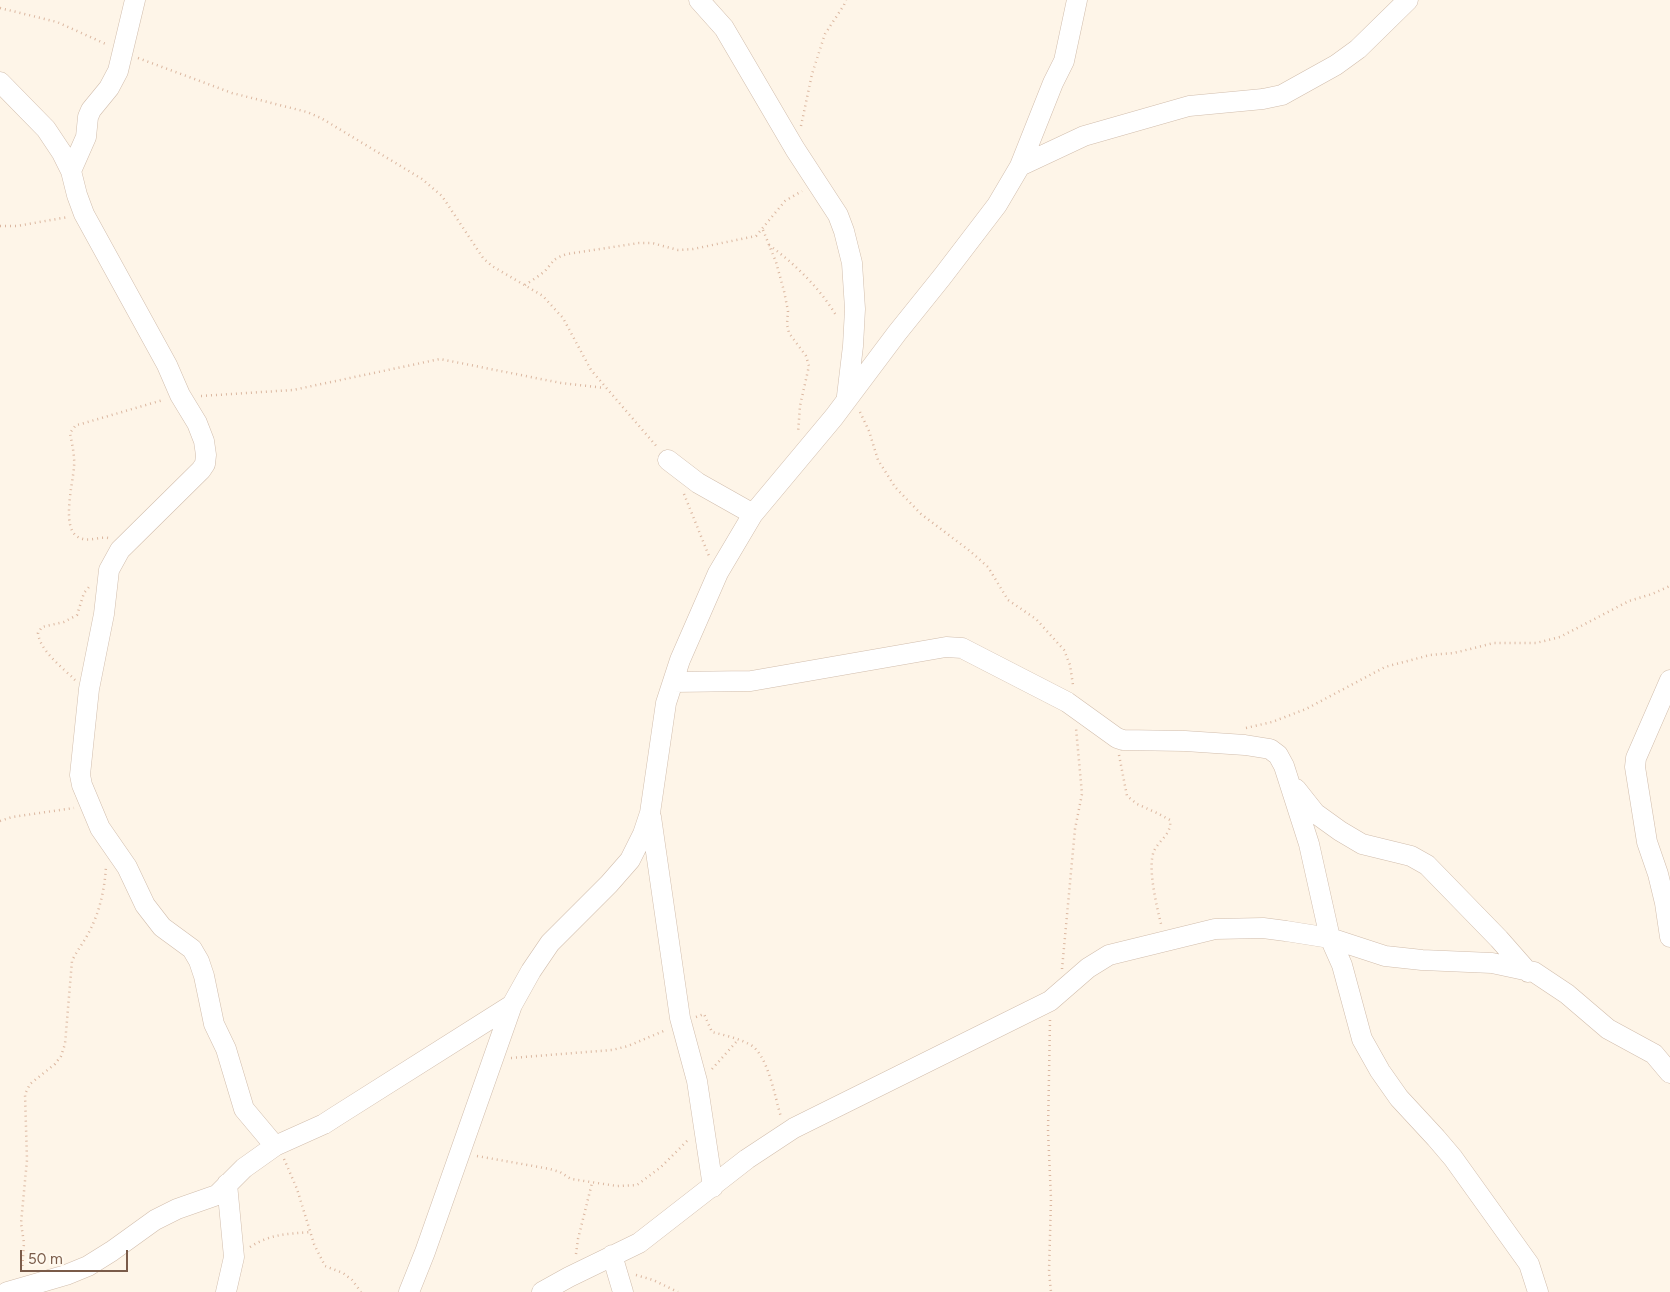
<!DOCTYPE html>
<html>
<head>
<meta charset="utf-8">
<style>
	body { margin:0 }
	#map { position:relative; width:1670px; height:1292px; overflow:hidden; background:#fef5e8; font-family:Figtree,sans-serif }
	canvas { display:block }
	.scale { position:absolute; left:20px; top:1250px; width:108px; height:22px; box-sizing:border-box; border:2px solid #7a5b49; border-top:0; padding-left:6px; font-size:15px; line-height:18px; white-space:nowrap; color:#7a5b49; -webkit-text-stroke:4px #fff9ef; paint-order:stroke }
</style>
</head>
<body>
<div id="map">
<canvas width="1670" height="1292"></canvas>
<div class="scale">50 m</div>
</div>
<script>
const ctx = document.querySelector('canvas').getContext('2d');
ctx.lineJoin = 'round';
function trace(path, color, width, dash) {
  ctx.strokeStyle = color;
  ctx.lineWidth = width;
  ctx.lineCap = dash ? 'butt' : 'round';
  ctx.setLineDash(dash || []);
  ctx.stroke(path);
}
const minor = new Path2D(`
	M 699,0 L 724,28 L 795,149 L 838,215 L 844,231 L 852,263 L 855,309 L 853,346 L 847,396
	M 0,82 L 46,129 L 62,153 L 71,171 L 77,195 L 84,214 L 167,365 L 180,395 L 197,423 L 204,441 L 206,455 L 205,464 L 201,470 L 120,550 L 109,570 L 104,614 L 89,689 L 80,775 L 82,785 L 100,828 L 127,867 L 145,905 L 162,927 L 192,949 L 199,961 L 204,976 L 214,1024 L 226,1049 L 244,1109 L 275,1146
	M 1020,166 L 1084,136 L 1189,106 L 1263,99 L 1282,95 L 1336,65 L 1358,49 L 1408,0
	M 71,171 L 86,137 L 88,117 L 91,110 L 109,88 L 118,71 L 135,0
	M 668,460 L 698,483 L 753,514
	M 1670,680 L 1636,758 L 1635,767 L 1647,842 L 1658,874 L 1665,903 L 1670,937
	M 673,682 L 751,681 L 946,647 L 962,648 L 1067,702 L 1117,738 L 1123,740 L 1185,741 L 1245,745 L 1270,749 L 1278,755 L 1284,766 L 1309,844 L 1330,938 L 1342,965 L 1362,1039 L 1380,1071 L 1399,1098 L 1436,1138 L 1453,1158 L 1529,1264 L 1538,1292
	M 1296,789 L 1315,813 L 1340,831 L 1362,844 L 1411,856 L 1427,865 L 1499,939 L 1528,972
	M 651,817 L 680,1018 L 697,1081 L 713,1187
	M 612,1255 L 623,1292
	M 7,1292 L 66,1275 L 88,1266 L 112,1251 L 155,1220 L 177,1209 L 217,1195 L 244,1168 L 275,1146 L 324,1124 L 338,1115 L 512,1005
	M 226,1292 L 234,1257 L 227,1184
	M 409,1292 L 425,1252 L 512,1005 L 531,971 L 550,943 L 609,884 L 630,860 L 643,834 L 650,813 L 666,703 L 680,660 L 718,573 L 753,514 L 834,417 L 897,333 L 942,277 L 997,205 L 1020,166 L 1053,83 L 1064,61 L 1077,0
	M 542,1292 L 569,1277 L 639,1243 L 747,1159 L 794,1128 L 1050,1001 L 1088,968 L 1109,955 L 1215,929 L 1263,928 L 1286,931 L 1330,938 L 1385,956 L 1422,960 L 1492,963 L 1534,972 L 1567,994 L 1608,1029 L 1654,1054 L 1670,1073`);
trace(minor, '#d1bdac', 21);
trace(new Path2D(`
	M 0,8 L 57,22 L 108,45
	M 138,58 L 232,93 L 307,112 L 321,118 L 422,179 L 442,196 L 483,258 L 492,266 L 543,296 L 551,305 L 563,318 L 591,370 L 658,448
	M 801,126 L 812,74 L 825,34 L 844,5 L 846,0
	M 0,226 L 17,226 L 68,217
	M 763,230 L 776,262 L 784,291 L 788,311 L 787,324 L 789,333 L 806,356 L 809,366 L 800,406 L 798,433
	M 769,245 C 795,264 820,288 837,317
	M 525,285 C 531,281 539,276 545,271 C 554,261 552,259 567,254 L 639,243 L 652,243 L 678,250 L 693,249 L 756,236 L 785,201 L 802,191
	M 201,396 L 293,390 L 440,359 L 561,383 L 605,388
	M 860,412 L 869,431 L 878,460 L 895,487 L 921,514 L 970,551 L 988,567 L 1008,600 L 1036,619 L 1064,650 L 1070,665 L 1073,685
	M 684,494 L 709,556
	M 108,538 C 99,536 88,543 78,537 C 61,528 73,483 74,467 C 75,456 72,444 70,433 L 76,425 L 81,424 L 163,400
	M 75,680 C 62,667 40,651 38,633 L 42,627 L 64,622 L 77,615 L 84,593 L 89,587
	M 1246,728 L 1272,722 L 1306,709 L 1385,667 L 1430,655 L 1454,653 L 1494,643 L 1536,643 L 1560,637 L 1629,601 L 1652,594 L 1670,586
	M 1119,755 L 1127,796 L 1137,804 L 1157,813 L 1170,820 C 1172,834 1159,840 1154,851 C 1147,867 1157,907 1161,924
	M 0,821 L 12,817 L 74,808
	M 1062,969 L 1075,829 L 1082,794 L 1076,728
	M 696,1017 L 704,1014 L 712,1032 C 724,1035 737,1038 749,1044 C 768,1053 775,1098 781,1117
	M 1050,1020 L 1048,1131 L 1051,1199 L 1049,1272 L 1051,1292
	M 511,1058 L 612,1050 L 628,1046 L 666,1030
	M 712,1069 L 738,1040
	M 477,1156 L 550,1169 L 560,1172 L 571,1179 L 617,1186 L 637,1185 L 661,1167 L 689,1139
	M 284,1159 L 297,1189 L 314,1244 L 325,1266 L 343,1273 L 352,1280 L 361,1292
	M 250,1247 C 270,1234 287,1234 310,1232
	M 576,1254 L 578,1239 L 592,1183
	M 22,1271 L 24,1243 L 21,1223 L 27,1160 L 25,1094 L 30,1084 L 55,1064 L 61,1056 L 65,1044 L 72,961 C 77,950 85,941 90,930 C 100,911 105,887 106,866
	M 636,1275 L 653,1280 L 678,1292`), '#dbb7a0', 2.5, [1, 4]);
trace(minor, '#fff', 20);
</script>
</body>
</html>
